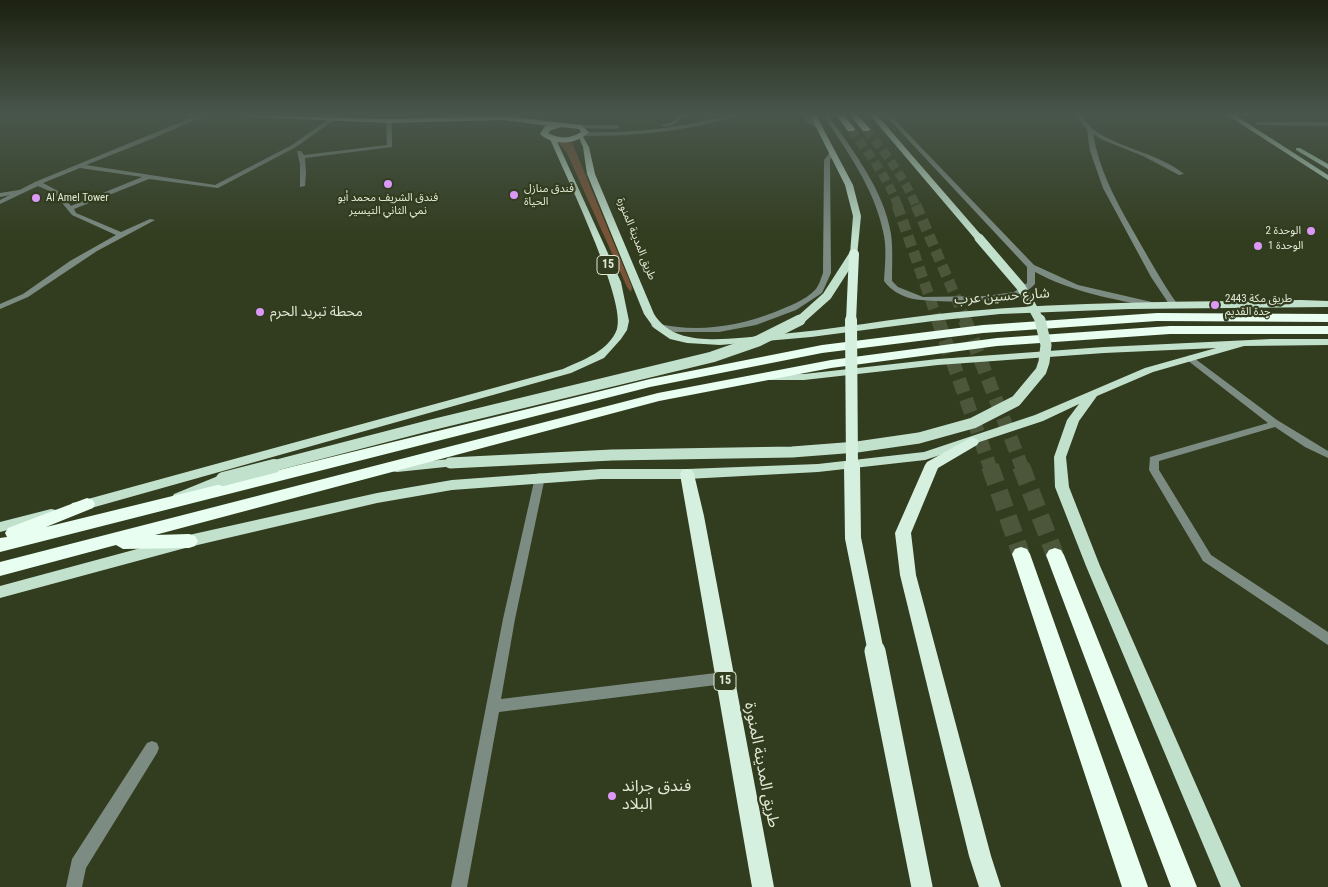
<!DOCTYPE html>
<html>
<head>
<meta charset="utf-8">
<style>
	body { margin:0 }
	canvas { display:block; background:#323c1e }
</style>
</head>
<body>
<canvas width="1328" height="887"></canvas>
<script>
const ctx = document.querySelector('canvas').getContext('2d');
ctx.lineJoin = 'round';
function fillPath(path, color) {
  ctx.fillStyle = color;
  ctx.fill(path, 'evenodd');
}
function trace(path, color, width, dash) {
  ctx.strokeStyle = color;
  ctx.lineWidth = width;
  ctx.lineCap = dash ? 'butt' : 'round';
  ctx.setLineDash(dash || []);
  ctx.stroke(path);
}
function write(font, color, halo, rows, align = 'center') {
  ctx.font = font + ' "Roboto Condensed","Noto Sans Arabic",sans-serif';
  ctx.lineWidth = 4.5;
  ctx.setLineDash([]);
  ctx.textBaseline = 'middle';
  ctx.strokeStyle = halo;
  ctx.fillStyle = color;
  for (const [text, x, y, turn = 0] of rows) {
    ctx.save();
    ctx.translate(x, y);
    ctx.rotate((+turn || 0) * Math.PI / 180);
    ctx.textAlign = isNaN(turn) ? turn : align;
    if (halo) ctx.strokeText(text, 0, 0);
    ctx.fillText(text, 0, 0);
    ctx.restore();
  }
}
fillPath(new Path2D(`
	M 571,140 L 632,287 L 631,292 L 627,287 L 567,153 L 559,143 Z`), '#7b5336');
trace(new Path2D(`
	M 851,129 C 868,153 888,178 898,206
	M 866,129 C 886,154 904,177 916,206`), '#4c563a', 9, [9, 4.5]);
trace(new Path2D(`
	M 897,205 L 938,321
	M 916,205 L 966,321`), '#4c563a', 11, [11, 5.5]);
trace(new Path2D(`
	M 938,320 L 990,467
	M 965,320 L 1022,467`), '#4c563a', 14, [14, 7]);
trace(new Path2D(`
	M 990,466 L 1021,554
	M 1021,466 L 1055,555`), '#4c563a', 18, [18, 9]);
fillPath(new Path2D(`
	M 198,115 L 205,115 L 154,138 L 86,165 L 215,185 L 292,145 L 329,119 L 334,120 L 296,147 L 218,188 L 149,179 L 74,209 L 76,213 L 121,232 L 150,219 L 155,220 L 97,251 L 28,297 L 0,309 L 0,304 L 23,294 L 70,261 L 116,235 L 72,215 L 54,193 L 38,186 L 0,204 L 0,200 L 35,182 ZM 80,168 L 142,177 L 71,206 L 58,191 L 43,183 Z
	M 1076,115 L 1081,115 C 1085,120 1089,126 1094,130 C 1121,149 1158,153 1184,174 L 1179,175 L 1143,156 L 1103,140 L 1093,134 C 1099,169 1115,199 1132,229 C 1147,255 1161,281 1178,305 L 1177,307 L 1171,307 L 1151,277 L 1103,188 L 1090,151 L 1087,130 Z
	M 389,119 L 392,121 L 392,147 L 305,158 L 306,173 L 305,186 L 300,187 L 300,164 L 297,151 L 301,151 L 304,155 L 387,145 L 386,121 Z
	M 1257,122 L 1328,122 L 1328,126 L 1255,125 Z
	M 1190,355 L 1277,420 L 1328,451 L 1328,458 L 1305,447 L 1275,427 L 1159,461 L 1159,470 L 1211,555 L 1328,632 L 1328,645 L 1203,561 L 1149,470 L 1150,457 L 1268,423 L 1187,360 L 1186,358 Z
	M 540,473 L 544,474 L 545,477 L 515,619 L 501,699 L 724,672 L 729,674 L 731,678 L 729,682 L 724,684 L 499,712 L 467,887 L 451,887 L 503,619 L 535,477 L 536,474 Z
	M 152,741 L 157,743 L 159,748 L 157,753 L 86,868 L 82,887 L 66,887 L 72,859 L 147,743 Z`), '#7d8c83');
fillPath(new Path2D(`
	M 681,115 L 687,115 L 673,125 L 664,127 L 661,125 L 670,123 Z
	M 727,115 L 736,115 C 727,119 716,122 707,124 C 666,133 625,136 583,136 L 580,134 L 583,132 C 632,133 680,129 727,115 Z
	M 803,115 L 808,115 L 811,120 L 823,127 L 818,128 L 807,122 Z
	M 823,115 L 828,115 C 853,151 884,190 891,234 C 893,250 892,265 892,281 L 898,287 L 923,297 L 986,296 L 1014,292 L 1027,283 L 1027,267 L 885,115 L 890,115 L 1034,265 L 1078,285 L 1156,303 L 1157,305 L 1153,307 C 1112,299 1072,292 1035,272 L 1035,284 C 1031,288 1025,293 1019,295 C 1004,303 926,303 909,298 C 898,294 891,290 884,281 C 885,264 887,247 883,231 C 874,188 847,151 823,115 Z
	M 574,125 L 617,125 L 620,127 L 617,129 L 576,128 L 573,126 Z
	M 831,151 L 836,152 L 830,160 L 831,273 L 822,293 L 796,310 L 756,325 L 719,332 L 675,332 L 652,327 L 651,325 L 655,323 C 696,333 736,327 775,312 C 787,307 806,300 815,290 C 819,286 821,278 823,273 L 824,160 Z
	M 19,190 L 21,191 L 21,193 L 0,197 L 0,193 Z`), '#7d8c83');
fillPath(new Path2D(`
	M 810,115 L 816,115 L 853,185 L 861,216 L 857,256 L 854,257 L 850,254 L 853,216 L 845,185 Z
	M 870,115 L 877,115 L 982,236 L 982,240 L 976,240 Z
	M 1227,115 L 1235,115 L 1328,175 L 1328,180 Z
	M 578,135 L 582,135 L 589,147 L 595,174 L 654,314 C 666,333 685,338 706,339 C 727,340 749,337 770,335 C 833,330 895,318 957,312 C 1072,301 1187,302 1301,300 L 1328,301 L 1328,307 L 1129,309 L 1000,314 L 933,321 L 811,337 L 720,345 L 687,343 L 670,339 L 654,328 L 644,314 L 587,174 L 583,147 Z
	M 553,137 L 556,139 L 621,282 L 629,321 L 627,330 L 621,339 L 604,358 L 571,373 L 77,512 L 72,511 L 70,507 L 72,503 L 77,502 L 563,369 C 583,360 609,351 617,329 C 627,301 564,172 550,139 Z
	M 1296,148 L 1300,148 L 1328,164 L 1328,169 L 1296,150 Z
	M 1271,339 L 1328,339 L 1328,345 L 1244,346 L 1153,372 L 1097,396 L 1079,421 L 1066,457 L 1069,487 L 1100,566 L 1241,887 L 1221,887 L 1086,566 L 1055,487 L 1054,457 L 1067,420 L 1079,404 L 1043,421 L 925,460 L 818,472 L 687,479 L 601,479 L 452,490 L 377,503 L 189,547 L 0,598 L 0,586 L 189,535 L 377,493 L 452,480 L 601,469 L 687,469 L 818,464 L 924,452 L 1035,415 L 1145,368 L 1216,348 L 1104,353 L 938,365 L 804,380 L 761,380 L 759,378 L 765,375 L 804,374 L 938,359 L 1104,347 Z
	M 450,459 L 455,460 L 456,463 L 455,466 L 397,472 L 392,471 L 391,468 L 392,465 L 397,464 Z
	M 223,474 L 228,476 L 230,479 L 228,482 L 179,502 L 174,500 L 172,497 L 174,494 Z
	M 51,509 L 56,510 L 58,514 L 56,518 L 0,532 L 0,522 Z`), '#c2e1cd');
fillPath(new Path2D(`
	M 247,115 L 389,119 L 504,116 L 581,125 L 589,132 C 577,145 553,146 540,134 L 545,126 L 549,126 L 504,120 L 389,123 L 250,117 ZM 562,127 L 579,129 L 581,132 C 571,139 559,139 548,133 L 551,130 Z
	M 972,437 L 977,439 L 979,442 L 977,445 L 938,468 L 911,533 L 916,575 L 991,856 L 1001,887 L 979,887 L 969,856 L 900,575 L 895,533 L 925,465 L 927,462 Z
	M 687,469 L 692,470 L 694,474 L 704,516 L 774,887 L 752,887 L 680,474 L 682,470 Z`), '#d5f0de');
fillPath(new Path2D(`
	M 836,115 L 844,115 L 855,129 L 854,131 L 848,131 Z
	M 850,115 L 858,115 L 870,129 L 869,131 L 863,131 Z
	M 1157,313 L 1328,314 L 1328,322 L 1157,321 L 983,333 L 822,353 L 650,387 L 0,552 L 0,538 L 7,537 L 5,533 L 8,528 L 87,498 L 93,500 L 95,504 L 93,508 L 46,527 L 650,379 L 822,345 L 983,325 Z
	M 1170,326 L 1328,326 L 1328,334 L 1170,334 L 997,346 L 831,368 L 659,401 L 155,535 L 189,534 L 195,536 L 198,541 L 195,546 L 189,548 L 123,549 L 116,545 L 0,576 L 0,562 L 658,393 L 831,360 L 997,338 Z
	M 1021,547 L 1027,549 L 1030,554 L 1148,887 L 1122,887 L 1012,554 L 1015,549 Z
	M 1055,548 L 1061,550 L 1064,555 L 1197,887 L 1171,887 L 1046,555 L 1049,550 Z`), '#e8fef0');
trace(new Path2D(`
	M 979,238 L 1021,287 L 1040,321
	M 799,321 L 827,296 L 854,254`), '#c2e1cd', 9);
trace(new Path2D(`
	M 450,463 L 612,455 L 792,452 L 857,447 L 919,438 L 973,423 L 1016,401 L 1041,371 L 1044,362 L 1046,345 L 1040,320
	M 269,467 L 431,425 L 712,357 L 758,341 L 800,320`), '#c2e1cd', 11);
trace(new Path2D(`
	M 223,479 L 274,466`), '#c2e1cd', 14);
trace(new Path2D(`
	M 851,321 L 854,254`), '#d5f0de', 10);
trace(new Path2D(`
	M 851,320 L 852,467`), '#d5f0de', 12);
trace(new Path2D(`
	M 852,466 L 853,538 L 876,652`), '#d5f0de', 16);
trace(new Path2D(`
	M 875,651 L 922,887`), '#d5f0de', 21);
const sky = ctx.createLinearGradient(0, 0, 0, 239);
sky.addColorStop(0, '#1c2110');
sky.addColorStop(0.48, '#49564c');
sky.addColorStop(1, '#49564c00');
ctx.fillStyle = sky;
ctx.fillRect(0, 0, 1328, 239);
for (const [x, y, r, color] of [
	[388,184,5,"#db99f5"],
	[514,195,5,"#db99f5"],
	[36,198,5,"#db99f5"],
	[1311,231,5,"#db99f5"],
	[1258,246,5,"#db99f5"],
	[1215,305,5,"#db99f5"],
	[260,312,5,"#db99f5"],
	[612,796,5,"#db99f5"]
]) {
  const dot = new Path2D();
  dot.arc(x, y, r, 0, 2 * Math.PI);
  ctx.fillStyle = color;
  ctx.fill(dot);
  trace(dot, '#323c1e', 2);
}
write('11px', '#e2e8d6', '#323c1e', [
	["فندق منازل",524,189],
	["الحياة",524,202],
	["Al Amel Tower",46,198],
	["فندق الشريف محمد أبو",388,198,"center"],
	["نمي الثاني التيسير",388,211,"center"],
	["الوحدة 2",1301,231,"right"],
	["الوحدة 1",1268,246],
	["2443 طريق مكة",1225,299],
	["جدة القديم",1225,312]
], 'left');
write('11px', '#e2e8d6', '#323c1e', [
	["طريق المدينة المنورة",636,239,68]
]);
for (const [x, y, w] of [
	[608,265,22],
	[725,681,22]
]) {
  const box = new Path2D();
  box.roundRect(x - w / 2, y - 9.5, w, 19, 4);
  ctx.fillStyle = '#323c1e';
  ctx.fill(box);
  trace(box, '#e2e8d6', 1);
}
write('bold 12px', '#e2e8d6', null, [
	["15",608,265],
	["15",725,681]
]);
write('14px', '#e2e8d6', '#323c1e', [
	["شارع حسين عرب",1002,297,-4]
]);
write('14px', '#e2e8d6', '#323c1e', [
	["محطة تبريد الحرم",270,312]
], 'left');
write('16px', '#e2e8d6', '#323c1e', [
	["طريق المدينة المنورة",761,765,79]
]);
write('16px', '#e2e8d6', '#323c1e', [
	["فندق جراند",622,787],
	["البلاد",622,805]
], 'left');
</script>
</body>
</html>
